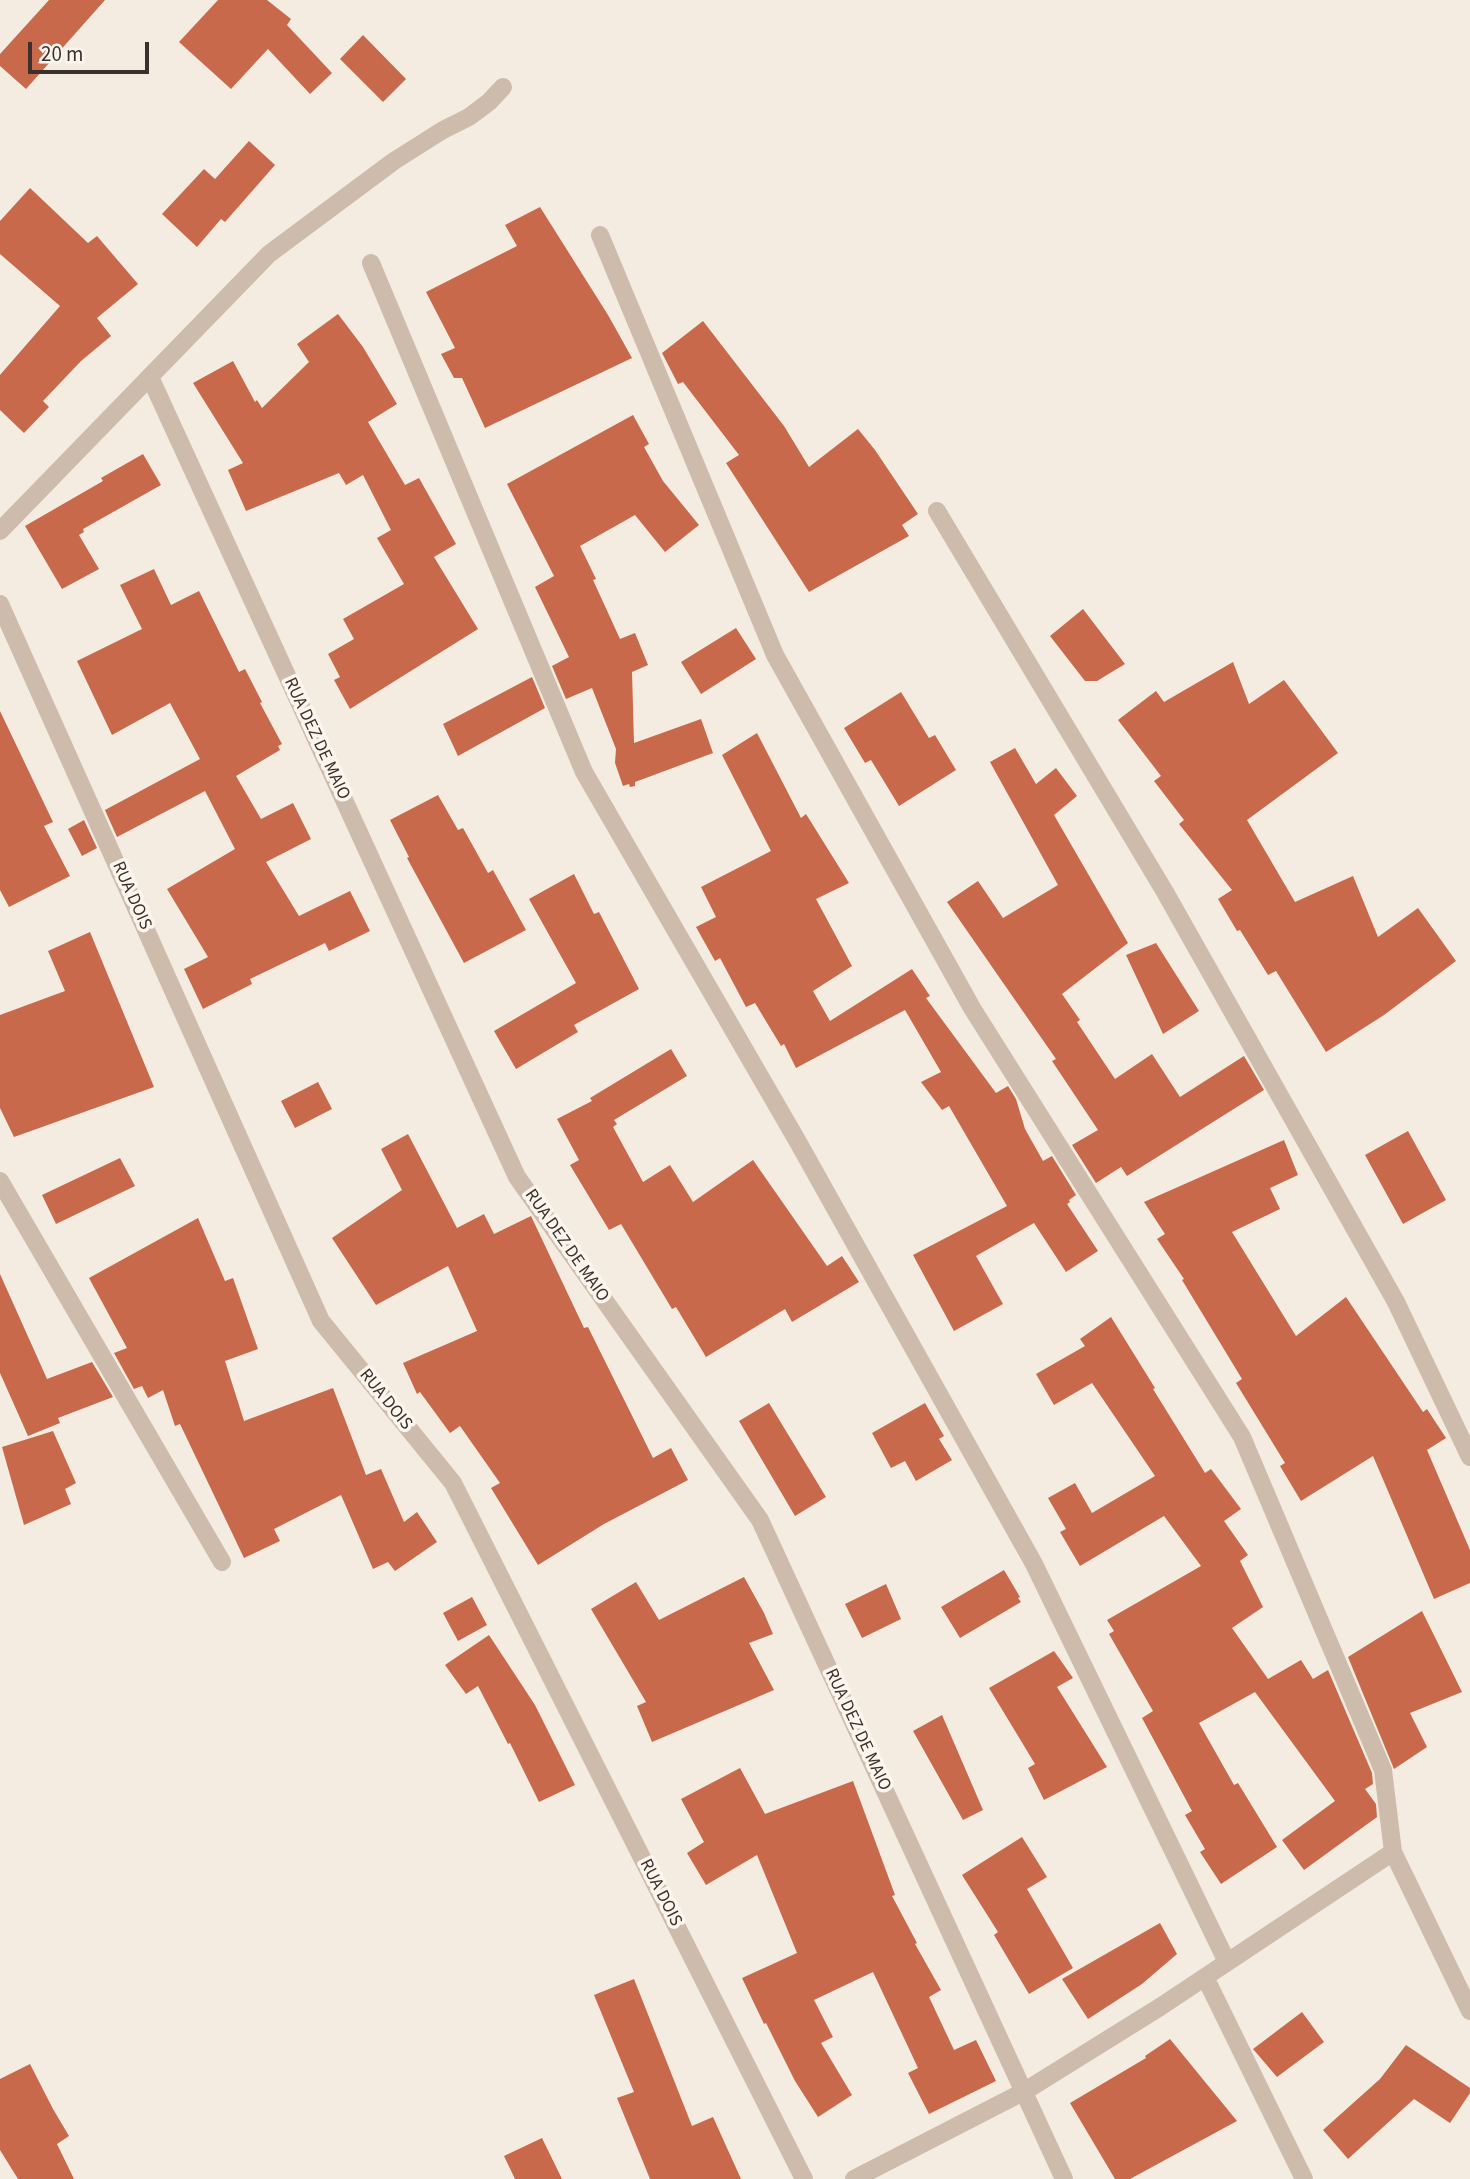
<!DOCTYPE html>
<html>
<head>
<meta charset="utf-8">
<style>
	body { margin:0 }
	#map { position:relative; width:1470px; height:2179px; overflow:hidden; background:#f4ebe1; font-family:"Source Sans 3",sans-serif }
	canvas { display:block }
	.scale { position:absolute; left:28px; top:42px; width:121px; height:32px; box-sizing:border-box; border:4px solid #3b302b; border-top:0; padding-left:9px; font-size:21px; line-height:24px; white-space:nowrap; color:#3b302b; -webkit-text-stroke:5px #fbf5ee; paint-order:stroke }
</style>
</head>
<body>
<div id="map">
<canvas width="1470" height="2179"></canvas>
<div class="scale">20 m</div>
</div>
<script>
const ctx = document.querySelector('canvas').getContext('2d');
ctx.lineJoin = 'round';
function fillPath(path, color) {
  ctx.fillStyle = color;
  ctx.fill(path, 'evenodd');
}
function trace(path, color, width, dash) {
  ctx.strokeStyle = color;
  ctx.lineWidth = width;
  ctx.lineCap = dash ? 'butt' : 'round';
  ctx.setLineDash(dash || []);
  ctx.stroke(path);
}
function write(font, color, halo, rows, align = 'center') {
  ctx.font = font + ' "Source Sans 3",sans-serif';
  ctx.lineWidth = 7;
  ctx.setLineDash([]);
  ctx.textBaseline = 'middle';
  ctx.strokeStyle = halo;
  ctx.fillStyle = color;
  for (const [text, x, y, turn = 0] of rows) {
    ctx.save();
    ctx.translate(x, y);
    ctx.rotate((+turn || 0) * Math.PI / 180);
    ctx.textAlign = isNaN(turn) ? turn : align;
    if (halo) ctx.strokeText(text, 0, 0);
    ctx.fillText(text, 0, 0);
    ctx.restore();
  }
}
fillPath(new Path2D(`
	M 49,0 L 105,0 L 26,89 L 0,66 L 0,54 Z
	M 218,0 L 267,0 L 291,19 L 287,25 L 332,73 L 310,94 L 268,49 L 231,89 L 179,42 Z
	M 363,35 L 406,79 L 383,102 L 340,59 Z
	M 249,141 L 275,165 L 225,222 L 221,219 L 197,247 L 162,214 L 204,169 L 215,179 Z
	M 30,188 L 88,243 L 97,236 L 138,284 L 97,318 L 111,336 L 81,361 L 43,401 L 49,407 L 24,433 L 0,410 L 0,375 L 60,306 L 0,254 L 0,221 Z
	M 540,207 L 608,315 L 632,358 L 485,428 L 462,378 L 454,378 L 441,354 L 455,348 L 426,292 L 517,246 L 505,225 Z
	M 338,314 L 363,347 L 397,404 L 368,422 L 405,485 L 419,478 L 456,544 L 434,557 L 478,629 L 350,709 L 334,680 L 340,677 L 328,654 L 354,639 L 343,619 L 404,584 L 377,538 L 391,530 L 363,475 L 346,485 L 339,473 L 246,511 L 228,470 L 243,463 L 193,383 L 233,361 L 255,402 L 257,400 L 262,408 L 309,362 L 297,344 Z
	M 703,321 L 784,426 L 809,467 L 858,429 L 875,450 L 918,514 L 902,525 L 909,536 L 809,592 L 726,463 L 739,455 L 683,382 L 678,384 L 662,353 Z
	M 633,415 L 649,444 L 644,447 L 663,481 L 699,525 L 665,552 L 635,515 L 580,546 L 596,579 L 593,580 L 620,639 L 635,633 L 648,665 L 632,672 L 634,743 L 701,719 L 713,753 L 635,782 L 635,786 L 630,787 L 629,784 L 623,786 L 615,763 L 616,749 L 592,688 L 566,699 L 552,666 L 569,657 L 535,587 L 554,576 L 507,484 Z
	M 143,454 L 161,485 L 83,529 L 84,532 L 79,535 L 99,569 L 62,589 L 25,526 L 103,481 L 101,478 Z
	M 154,569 L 171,605 L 199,591 L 239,672 L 245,669 L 262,702 L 260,703 L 282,744 L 278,746 L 280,750 L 236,776 L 261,819 L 293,803 L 311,839 L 266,862 L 299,916 L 350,891 L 370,931 L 329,951 L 325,943 L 250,979 L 252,984 L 203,1009 L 184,969 L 208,957 L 167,889 L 235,849 L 205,791 L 117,837 L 105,810 L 200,759 L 170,703 L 112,735 L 77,661 L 142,629 L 120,585 Z
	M 1083,609 L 1125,664 L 1097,681 L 1085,681 L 1050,636 Z
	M 736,628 L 756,659 L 701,694 L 681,662 Z
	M 1233,662 L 1249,704 L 1284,680 L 1338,753 L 1247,820 L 1295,902 L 1353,876 L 1378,937 L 1418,908 L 1456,961 L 1384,1015 L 1326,1052 L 1276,971 L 1268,975 L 1240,930 L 1237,931 L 1218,899 L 1232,890 L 1179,824 L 1184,820 L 1154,781 L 1161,776 L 1118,720 L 1156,691 L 1164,702 Z
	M 532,677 L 545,708 L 458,756 L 443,724 Z
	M 901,692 L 929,738 L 935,735 L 956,770 L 899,806 L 871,760 L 865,763 L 844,728 Z
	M 0,711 L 53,822 L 44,826 L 70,876 L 9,907 L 0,890 Z
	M 757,733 L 801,818 L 806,814 L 849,883 L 816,899 L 852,966 L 813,991 L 830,1021 L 912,969 L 930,996 L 926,998 L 996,1093 L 1008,1086 L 1016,1099 L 1025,1129 L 1043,1161 L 1052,1156 L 1076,1195 L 1069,1200 L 1070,1202 L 1067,1204 L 1098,1251 L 1066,1272 L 1034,1223 L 976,1256 L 1003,1304 L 954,1331 L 913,1255 L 1007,1206 L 949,1106 L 942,1110 L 921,1082 L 941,1072 L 905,1010 L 796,1068 L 784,1044 L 781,1046 L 755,1003 L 746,1007 L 720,958 L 715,961 L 696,927 L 716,917 L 701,887 L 771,851 L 722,755 Z
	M 1015,748 L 1036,784 L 1056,768 L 1077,796 L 1054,815 L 1128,943 L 1062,994 L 1080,1020 L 1077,1022 L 1115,1079 L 1152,1054 L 1180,1097 L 1244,1056 L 1264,1090 L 1127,1176 L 1121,1167 L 1096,1183 L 1072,1145 L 1098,1130 L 1052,1061 L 1056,1059 L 947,902 L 978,881 L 1003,918 L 1058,885 L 990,762 Z
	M 438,795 L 458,830 L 463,828 L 488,873 L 493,870 L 526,930 L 464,963 L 407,858 L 409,857 L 390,820 Z
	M 84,820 L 97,848 L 82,856 L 68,829 Z
	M 574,874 L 594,914 L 599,912 L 639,989 L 574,1025 L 578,1032 L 516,1069 L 494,1031 L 576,983 L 529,899 Z
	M 90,932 L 154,1087 L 14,1137 L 0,1108 L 0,1015 L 65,991 L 48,951 Z
	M 1156,943 L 1199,1011 L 1163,1034 L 1126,955 Z
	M 671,1049 L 687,1076 L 614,1120 L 617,1124 L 613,1127 L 643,1182 L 670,1165 L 693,1202 L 753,1160 L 827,1266 L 842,1256 L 859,1282 L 792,1322 L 785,1309 L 706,1357 L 676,1307 L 672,1309 L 621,1224 L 609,1230 L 570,1165 L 579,1160 L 557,1119 L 592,1101 L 590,1098 Z
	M 318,1082 L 332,1109 L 295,1128 L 281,1101 Z
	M 1408,1131 L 1446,1200 L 1403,1224 L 1365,1155 Z
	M 408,1134 L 457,1228 L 484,1214 L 494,1234 L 531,1216 L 584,1328 L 588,1327 L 653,1458 L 671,1448 L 688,1480 L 604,1524 L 538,1565 L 491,1488 L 500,1483 L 460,1426 L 450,1433 L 420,1392 L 417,1394 L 403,1363 L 477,1331 L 448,1266 L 376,1305 L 332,1238 L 402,1190 L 381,1149 Z
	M 1284,1140 L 1298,1175 L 1270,1188 L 1280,1209 L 1232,1232 L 1296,1336 L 1346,1297 L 1423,1412 L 1427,1409 L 1446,1438 L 1427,1450 L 1470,1550 L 1470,1583 L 1434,1599 L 1373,1456 L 1301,1501 L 1280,1466 L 1285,1463 L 1236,1383 L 1242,1379 L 1182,1280 L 1184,1279 L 1157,1239 L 1165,1234 L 1144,1202 Z
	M 120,1158 L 135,1186 L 56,1224 L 42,1195 Z
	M 198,1218 L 225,1281 L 233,1278 L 258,1349 L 225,1361 L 244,1421 L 333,1388 L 366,1475 L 381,1469 L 404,1522 L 417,1512 L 437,1542 L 395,1571 L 388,1562 L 373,1569 L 341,1495 L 274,1529 L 280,1541 L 244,1558 L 180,1424 L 175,1426 L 163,1390 L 148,1398 L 142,1386 L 134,1389 L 114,1353 L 127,1348 L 89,1278 Z
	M 0,1274 L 47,1379 L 92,1362 L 113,1397 L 58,1418 L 60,1423 L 28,1436 L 0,1373 Z
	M 1111,1317 L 1155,1388 L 1153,1389 L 1205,1473 L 1211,1469 L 1241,1509 L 1224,1521 L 1248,1555 L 1240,1561 L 1263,1607 L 1232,1628 L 1268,1679 L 1301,1660 L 1313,1679 L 1328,1670 L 1372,1773 L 1373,1784 L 1365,1789 L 1376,1804 L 1377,1817 L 1304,1870 L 1282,1840 L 1335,1801 L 1255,1692 L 1199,1723 L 1234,1785 L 1238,1783 L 1277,1847 L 1221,1884 L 1200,1852 L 1205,1849 L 1185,1815 L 1192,1811 L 1142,1718 L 1153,1711 L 1109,1634 L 1114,1631 L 1107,1620 L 1201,1566 L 1164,1516 L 1080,1566 L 1060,1532 L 1066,1529 L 1048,1498 L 1075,1483 L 1092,1513 L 1155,1476 L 1092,1383 L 1054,1405 L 1036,1374 L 1085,1346 L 1080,1339 Z
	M 769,1403 L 826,1497 L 795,1516 L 739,1421 Z
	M 925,1403 L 944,1436 L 939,1439 L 952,1460 L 916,1481 L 905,1461 L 891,1468 L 872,1433 Z
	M 53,1431 L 76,1483 L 65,1489 L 71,1504 L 24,1525 L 2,1447 Z
	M 1004,1570 L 1020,1597 L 1018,1598 L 1021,1602 L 960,1638 L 941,1607 Z
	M 744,1577 L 764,1613 L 773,1634 L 749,1643 L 774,1690 L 652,1742 L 637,1706 L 646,1702 L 591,1609 L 636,1582 L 659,1620 Z
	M 886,1584 L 901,1619 L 862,1638 L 845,1604 Z
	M 472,1597 L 487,1625 L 458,1641 L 443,1613 Z
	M 1422,1611 L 1462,1692 L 1410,1713 L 1427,1747 L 1394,1769 L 1348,1657 Z
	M 489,1635 L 535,1705 L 575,1785 L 539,1802 L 510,1743 L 508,1744 L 478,1686 L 466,1694 L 445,1665 Z
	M 1054,1651 L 1073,1678 L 1057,1687 L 1107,1767 L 1044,1800 L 1028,1768 L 1035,1764 L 989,1688 Z
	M 942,1715 L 983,1810 L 963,1820 L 913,1731 Z
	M 740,1768 L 765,1814 L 853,1781 L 895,1895 L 892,1896 L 917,1943 L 915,1944 L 941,1990 L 929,1997 L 954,2050 L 976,2040 L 996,2081 L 929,2114 L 908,2073 L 918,2068 L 873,1972 L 814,2000 L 833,2037 L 821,2043 L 852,2095 L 818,2117 L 795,2081 L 766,2023 L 764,2024 L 742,1978 L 797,1953 L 757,1855 L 706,1885 L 687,1853 L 704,1842 L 681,1799 Z
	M 1022,1837 L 1047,1877 L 1027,1889 L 1073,1968 L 1029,1994 L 994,1935 L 998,1932 L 962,1875 Z
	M 1160,1923 L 1177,1954 L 1142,1984 L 1088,2019 L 1062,1979 Z
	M 634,1979 L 692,2126 L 713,2117 L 741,2179 L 650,2179 L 617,2098 L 634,2092 L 594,1995 Z
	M 1302,2012 L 1324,2042 L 1277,2077 L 1253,2049 Z
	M 1170,2039 L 1237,2121 L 1130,2179 L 1115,2179 L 1070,2103 L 1146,2058 L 1145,2056 Z
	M 1406,2045 L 1470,2088 L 1470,2093 L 1450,2123 L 1414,2099 L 1348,2159 L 1323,2130 L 1380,2079 Z
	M 30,2064 L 53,2109 L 69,2136 L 57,2144 L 74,2179 L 18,2179 L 0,2150 L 0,2079 Z
	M 542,2138 L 562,2179 L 515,2179 L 504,2156 Z`), '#c8694b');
trace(new Path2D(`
	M 600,235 L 775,655 L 972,1008 L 1242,1437 L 1383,1770 L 1393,1852 L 1470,2011
	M 371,263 L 584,772 L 798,1142 L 1034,1564 L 1227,1962
	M 150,377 L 517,1177 L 760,1520 L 1064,2179
	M 937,511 L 1165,892 L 1396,1302 L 1470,1457
	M 0,531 L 269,254 L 394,161 L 443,130 L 469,117 L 489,102 L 503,87
	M 0,604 L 321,1321 L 453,1483 L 804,2179
	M 0,1181 L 222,1562
	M 1205,1977 L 1304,2179
	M 854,2179 L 1025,2091 L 1160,2007 L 1393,1852`), '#cdbbac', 18);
write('18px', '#3b302b', '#fbf5ee', [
	["RUA DEZ DE MAIO",316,739,65],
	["RUA DOIS",131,896,66],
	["RUA DEZ DE MAIO",566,1246,55],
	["RUA DOIS",385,1400,51],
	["RUA DEZ DE MAIO",857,1730,65],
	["RUA DOIS",660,1893,63]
]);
</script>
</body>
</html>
